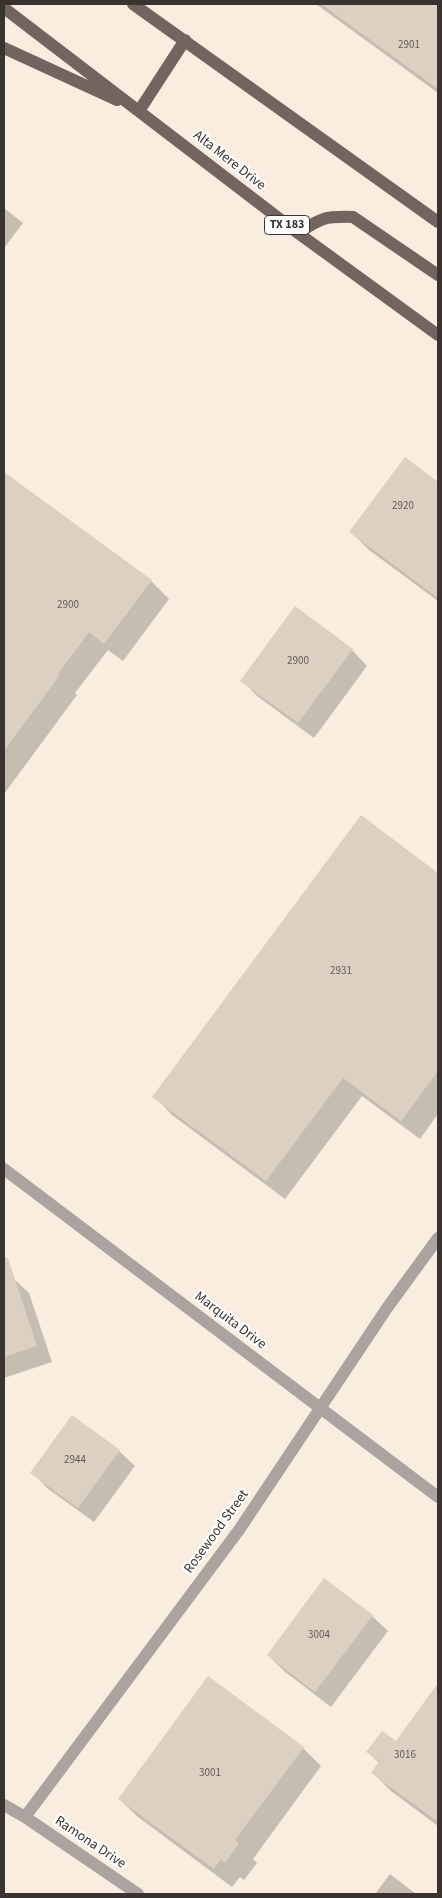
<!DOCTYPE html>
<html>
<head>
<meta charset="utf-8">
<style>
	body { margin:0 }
	#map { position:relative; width:442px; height:1898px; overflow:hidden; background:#f8edde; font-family:"Source Sans 3",sans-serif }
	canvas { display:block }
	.frame { position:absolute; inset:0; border:5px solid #39342f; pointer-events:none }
</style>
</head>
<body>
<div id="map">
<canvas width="442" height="1898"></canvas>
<div class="frame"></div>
</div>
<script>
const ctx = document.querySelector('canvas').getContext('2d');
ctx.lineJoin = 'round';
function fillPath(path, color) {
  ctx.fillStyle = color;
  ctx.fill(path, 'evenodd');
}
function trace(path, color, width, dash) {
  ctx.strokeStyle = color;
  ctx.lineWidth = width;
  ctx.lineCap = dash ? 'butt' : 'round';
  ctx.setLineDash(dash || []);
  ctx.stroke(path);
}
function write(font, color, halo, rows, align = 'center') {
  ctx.font = font + ' "Source Sans 3",sans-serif';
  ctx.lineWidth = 4.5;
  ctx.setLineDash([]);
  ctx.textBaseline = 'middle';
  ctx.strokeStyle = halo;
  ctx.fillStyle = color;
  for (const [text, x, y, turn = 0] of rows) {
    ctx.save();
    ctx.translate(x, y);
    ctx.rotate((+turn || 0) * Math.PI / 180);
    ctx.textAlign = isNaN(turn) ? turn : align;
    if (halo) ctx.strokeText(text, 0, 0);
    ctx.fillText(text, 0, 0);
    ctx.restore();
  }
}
fillPath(new Path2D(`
	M 316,4 L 438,4 L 438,93 Z
	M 4,208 L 23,223 L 4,248 Z
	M 405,459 L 438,483 L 438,601 L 369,550 L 351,532 Z
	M 4,473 L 151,581 L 169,599 L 123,661 L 108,650 L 75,693 L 77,695 L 4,794 Z
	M 352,650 L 367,666 L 314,738 L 257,696 L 242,680 Z
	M 361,817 L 438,874 L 438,1114 L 420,1139 L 362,1096 L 285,1199 L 172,1115 L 154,1096 Z
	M 13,1278 L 29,1293 L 52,1362 L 4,1378 L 4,1281 Z
	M 119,1451 L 135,1466 L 94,1522 L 47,1488 L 32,1472 Z
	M 372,1616 L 388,1631 L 331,1707 L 284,1671 L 268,1655 Z
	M 438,1685 L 438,1826 L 391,1791 L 372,1772 L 379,1763 L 368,1752 L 396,1743 Z
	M 303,1748 L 321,1766 L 253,1859 L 257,1863 L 244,1880 L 240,1877 L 232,1887 L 138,1817 L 119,1799 Z
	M 390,1874 L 416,1894 L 375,1894 Z`), '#0003');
fillPath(new Path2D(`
	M 321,4 L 438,4 L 438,89 Z
	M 405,457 L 438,482 L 438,598 L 349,532 Z
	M 4,472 L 152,580 L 104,644 L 89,632 L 58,674 L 59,676 L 4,751 Z
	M 295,606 L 353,649 L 298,723 L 240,681 Z
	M 361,815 L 438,873 L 438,1071 L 401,1121 L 343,1078 L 266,1181 L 152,1097 Z
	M 4,1258 L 8,1258 L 37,1346 L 4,1357 Z
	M 72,1415 L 120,1450 L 78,1508 L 30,1473 Z
	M 324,1578 L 373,1615 L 315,1692 L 267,1655 Z
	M 208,1676 L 304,1747 L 235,1840 L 239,1843 L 225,1863 L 221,1859 L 214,1869 L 118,1799 Z
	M 438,1683 L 438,1822 L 371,1773 L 379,1761 L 366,1752 L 382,1731 L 396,1741 Z`), '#dbd0c1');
trace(new Path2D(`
	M 4,1169 L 438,1497
	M 4,1805 L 25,1817 L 138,1894
	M 25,1817 L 239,1530 L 387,1308 L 438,1238`), '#aba39f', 12);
trace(new Path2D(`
	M 133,4 L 438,222
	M 4,8 L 298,233 L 438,335
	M 4,48 L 117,100
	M 139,111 L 185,40
	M 298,233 C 321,218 325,216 353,217 L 438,275`), '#72645e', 12);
write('11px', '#625b54', null, [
	["2901",409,46],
	["2920",403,507],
	["2900",68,606],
	["2900",298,662],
	["2931",341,972],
	["2944",75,1461],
	["3004",319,1636],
	["3016",405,1756],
	["3001",210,1774]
]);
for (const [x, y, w] of [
	[287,225,45]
]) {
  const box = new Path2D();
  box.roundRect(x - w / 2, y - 9.5, w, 19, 4);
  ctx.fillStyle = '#fff';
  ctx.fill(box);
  trace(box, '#39342f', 1);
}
write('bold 12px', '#39342f', null, [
	["TX 183",287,225]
]);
write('14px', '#39342f', '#fff', [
	["Alta Mere Drive",229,161,38],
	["Marquita Drive",230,1321,37],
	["Rosewood Street",217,1532,-54],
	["Ramona Drive",90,1843,34]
]);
</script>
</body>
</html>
